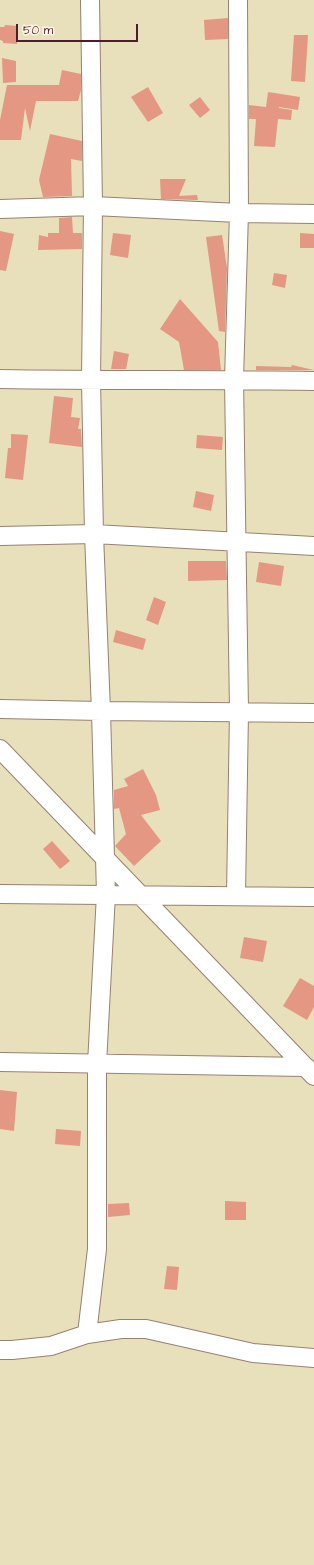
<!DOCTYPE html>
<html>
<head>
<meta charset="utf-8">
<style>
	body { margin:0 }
	#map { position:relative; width:314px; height:1565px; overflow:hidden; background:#e7e0bb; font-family:"Architects Daughter",sans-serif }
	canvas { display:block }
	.scale { position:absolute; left:16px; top:24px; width:122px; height:18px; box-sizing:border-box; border:2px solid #4a1f2b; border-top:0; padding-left:5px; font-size:12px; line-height:14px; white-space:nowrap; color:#4a1f2b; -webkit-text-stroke:3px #fcf5e5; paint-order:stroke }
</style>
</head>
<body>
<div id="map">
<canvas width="314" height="1565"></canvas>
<div class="scale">50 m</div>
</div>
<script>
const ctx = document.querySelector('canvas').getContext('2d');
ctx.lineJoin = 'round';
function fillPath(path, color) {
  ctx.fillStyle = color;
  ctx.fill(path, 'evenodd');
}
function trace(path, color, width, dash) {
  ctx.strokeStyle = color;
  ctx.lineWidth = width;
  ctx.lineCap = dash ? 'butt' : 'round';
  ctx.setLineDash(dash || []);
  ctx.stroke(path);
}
fillPath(new Path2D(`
	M 228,18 L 228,39 L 205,40 L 204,20 Z
	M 5,25 L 18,26 L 17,44 L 3,43 L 3,41 L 0,40 L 0,27 L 4,27 Z
	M 294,35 L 308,35 L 305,82 L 291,81 Z
	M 2,58 L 16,61 L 16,82 L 3,83 Z
	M 62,70 L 81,74 L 81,90 L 78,101 L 36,101 L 30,131 L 25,108 L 21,140 L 0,140 L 0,120 L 7,85 L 59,85 Z
	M 148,87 L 163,113 L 148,122 L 131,97 Z
	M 268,92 L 300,97 L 298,110 L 279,107 L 279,108 L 292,110 L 291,120 L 278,119 L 275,147 L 254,146 L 256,119 L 249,119 L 249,105 L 266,107 Z
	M 200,97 L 210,110 L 200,118 L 189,105 Z
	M 50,134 L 82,141 L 82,161 L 71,159 L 72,196 L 43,197 L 39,180 Z
	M 160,179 L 186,179 L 179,196 L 197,195 L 198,200 L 161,199 Z
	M 72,217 L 73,233 L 82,233 L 82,249 L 38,250 L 39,235 L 48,237 L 48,233 L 59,233 L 59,218 Z
	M 0,231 L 14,234 L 6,271 L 0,270 Z
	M 113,233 L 131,235 L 128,258 L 110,255 Z
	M 300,233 L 314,234 L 314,248 L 300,248 Z
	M 222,235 L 227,268 L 225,332 L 219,331 L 206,237 Z
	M 274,273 L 287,275 L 285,288 L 272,285 Z
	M 180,299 L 218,342 L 221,370 L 184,370 L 179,342 L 160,329 Z
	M 114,351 L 129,354 L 126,369 L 111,369 Z
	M 292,365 L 314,370 L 256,370 L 256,366 L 291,367 Z
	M 54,396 L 73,398 L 71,417 L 80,418 L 78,429 L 81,429 L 82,447 L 49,443 Z
	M 11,434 L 28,435 L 23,480 L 5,478 L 8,448 L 11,448 Z
	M 197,435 L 223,437 L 222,450 L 196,448 Z
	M 196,491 L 214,495 L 211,511 L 193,507 Z
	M 188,561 L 226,561 L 227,580 L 188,581 Z
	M 259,562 L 284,566 L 281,586 L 256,582 Z
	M 154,597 L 166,602 L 158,625 L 146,620 Z
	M 116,630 L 146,639 L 143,650 L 113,642 Z
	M 143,769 L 156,795 L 160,810 L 141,815 L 161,841 L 134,866 L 115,846 L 126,834 L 119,808 L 114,809 L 114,790 L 128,786 L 124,779 Z
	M 52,841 L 70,861 L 60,869 L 43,849 Z
	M 244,937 L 267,941 L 263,962 L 240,958 Z
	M 300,978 L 314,986 L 314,1007 L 307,1020 L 283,1006 Z
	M 0,1090 L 17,1092 L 14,1131 L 0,1129 Z
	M 56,1129 L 81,1131 L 80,1146 L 55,1144 Z
	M 225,1201 L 246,1202 L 246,1220 L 225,1220 Z
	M 129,1203 L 130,1215 L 108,1217 L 108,1204 Z
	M 167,1266 L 179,1267 L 177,1290 L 164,1289 Z`), '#e49783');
const street = new Path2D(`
	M 0,209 L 93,206 L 239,213 L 314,214
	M 0,379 C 105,381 209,379 314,381
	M 0,536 L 94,534 L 314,546
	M 0,709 L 101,711 L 314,713
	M 0,749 L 314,1076
	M 0,894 L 314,897
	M 236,895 L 239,711 L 234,379 L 239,213 L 238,0
	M 0,1062 L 306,1067
	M 87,1334 L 97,1249 L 97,1064 L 106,894 L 101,711 L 94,534 L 91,380 L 93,206 L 90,0
	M 0,1350 L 12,1350 L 51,1346 L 87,1334 L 121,1329 L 146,1329 L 253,1353 L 314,1358`);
trace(street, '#988073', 20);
trace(street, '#fff', 18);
</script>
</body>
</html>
